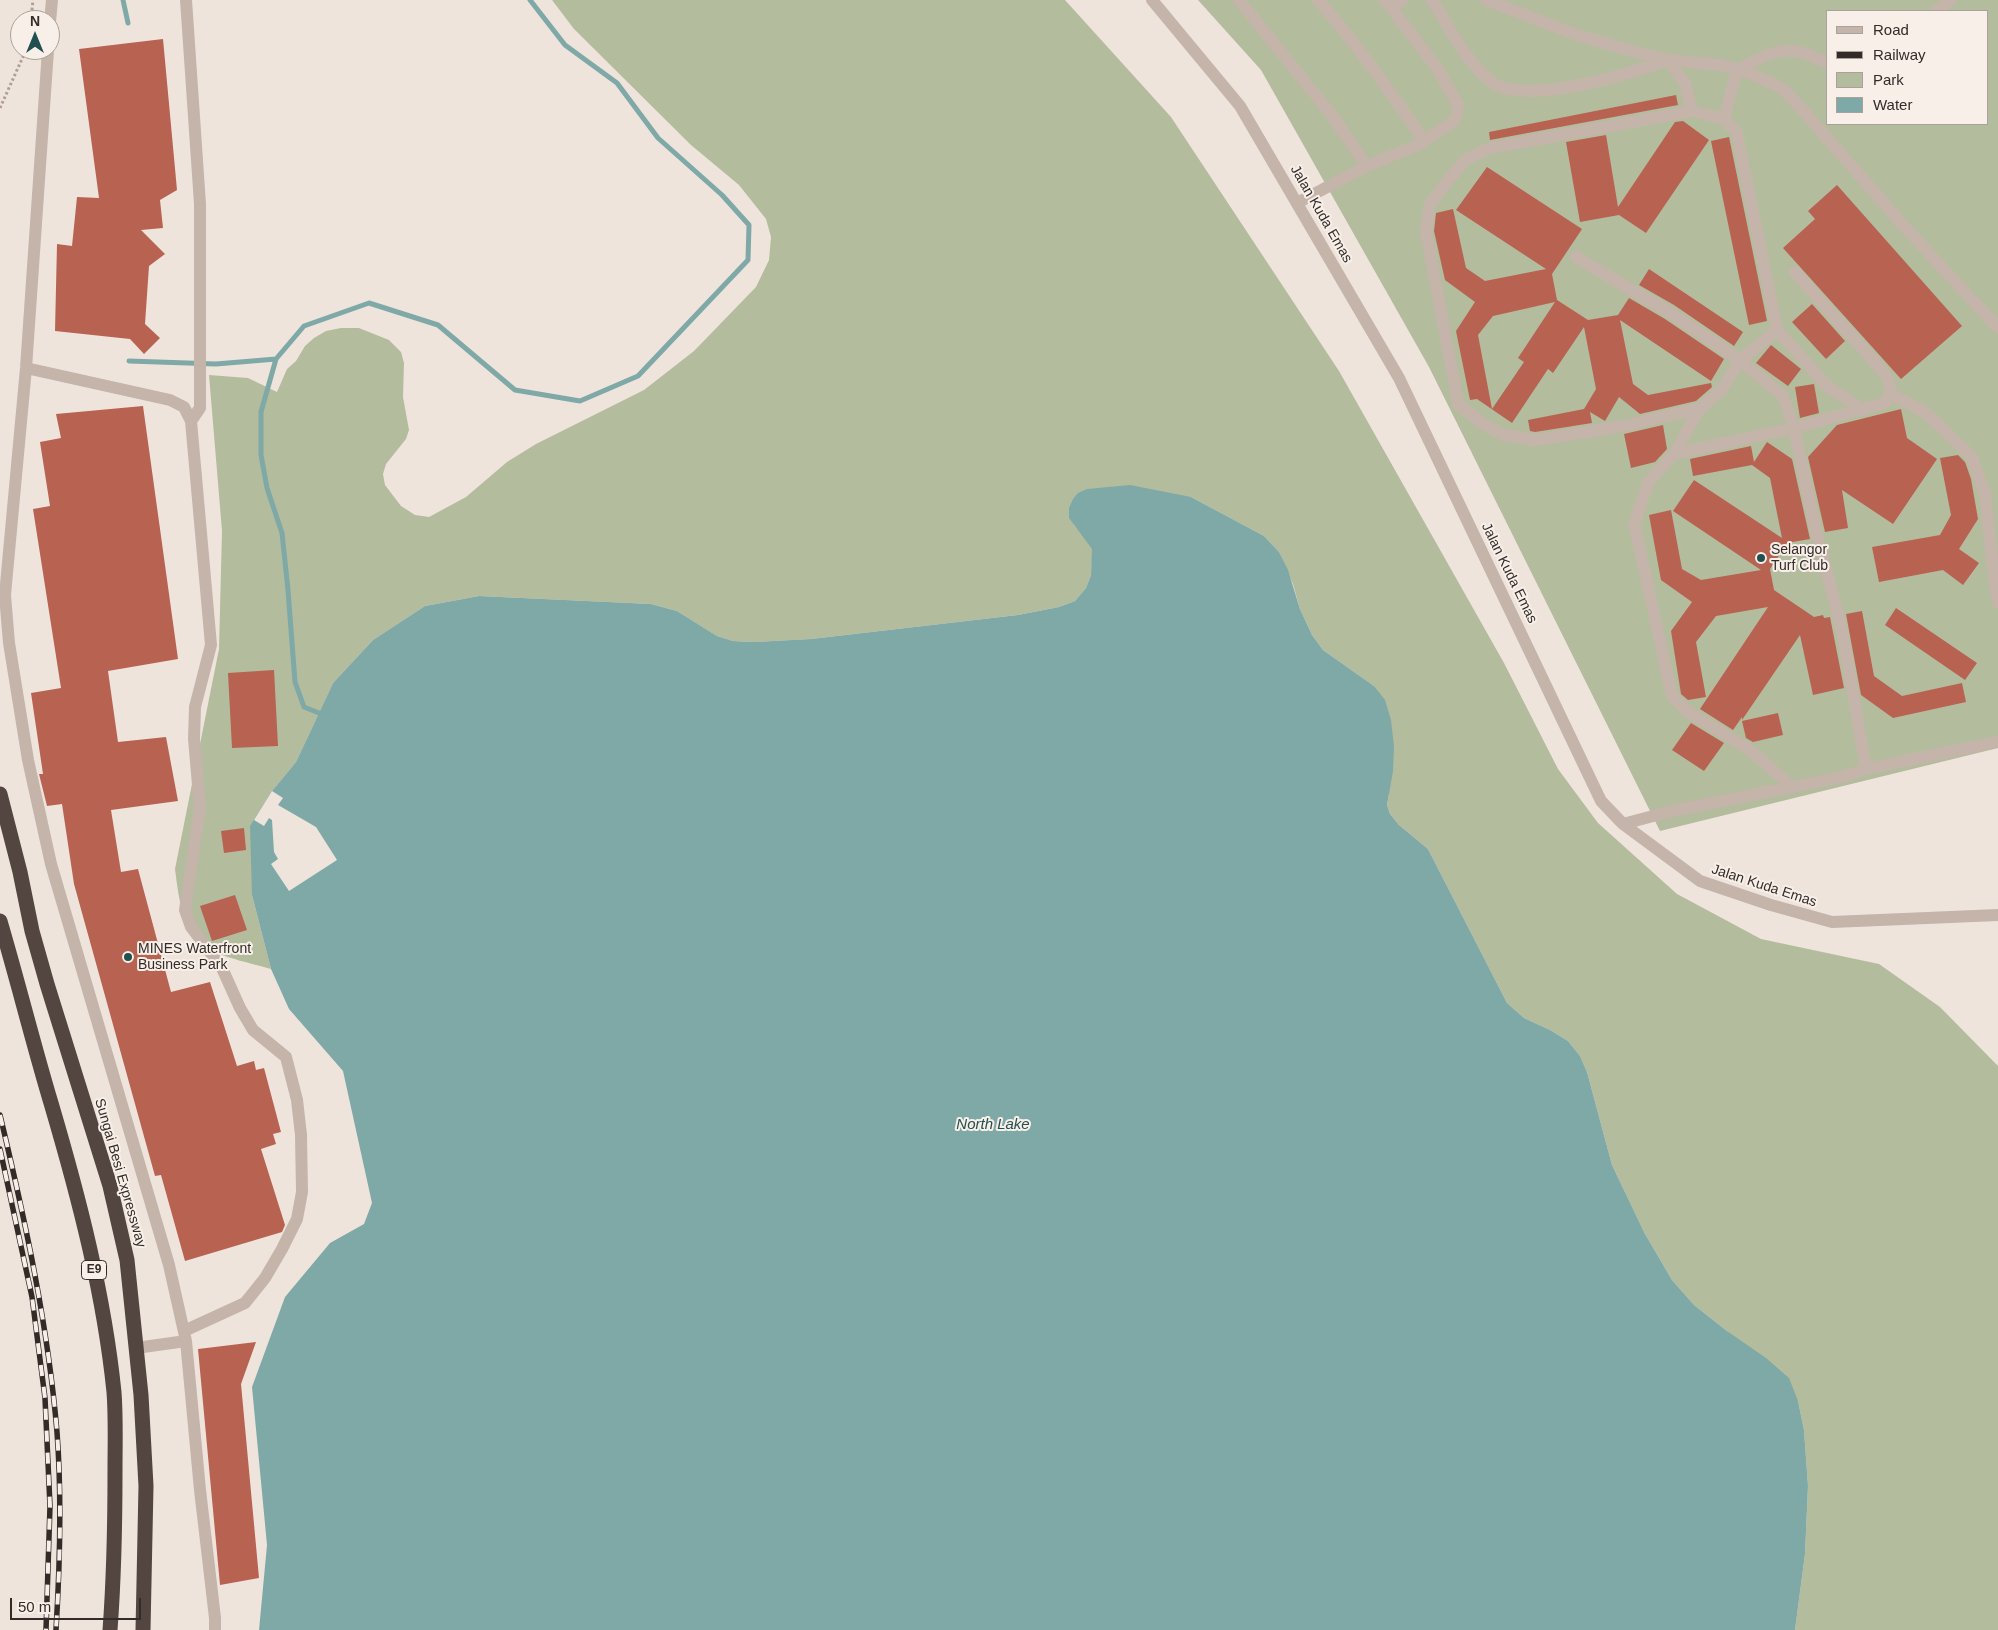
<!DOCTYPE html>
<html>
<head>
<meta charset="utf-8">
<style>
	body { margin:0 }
	#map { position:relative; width:1998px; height:1630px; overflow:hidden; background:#efe4dc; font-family:Helvetica,sans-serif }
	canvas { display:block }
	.legend { position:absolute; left:1826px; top:10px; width:162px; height:115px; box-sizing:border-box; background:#f7efe8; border:1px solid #a9a19b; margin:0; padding:6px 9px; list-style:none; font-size:15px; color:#332b28 }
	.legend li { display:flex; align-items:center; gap:10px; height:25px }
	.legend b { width:25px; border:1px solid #a9a19b }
	.north { position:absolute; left:10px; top:10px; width:50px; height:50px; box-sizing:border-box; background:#f7efe8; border:1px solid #a9a19b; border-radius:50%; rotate:0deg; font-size:14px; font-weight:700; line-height:20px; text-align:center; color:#332b28 }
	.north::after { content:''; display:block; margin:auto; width:18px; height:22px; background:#225050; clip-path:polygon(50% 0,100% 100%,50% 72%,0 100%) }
	.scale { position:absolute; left:10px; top:1598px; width:131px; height:22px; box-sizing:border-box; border:2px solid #332b28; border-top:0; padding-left:6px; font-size:15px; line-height:18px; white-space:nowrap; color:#332b28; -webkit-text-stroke:4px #f7efe8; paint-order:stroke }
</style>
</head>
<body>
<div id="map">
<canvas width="1998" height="1630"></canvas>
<ul class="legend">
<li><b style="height:6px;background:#c5b4a9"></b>Road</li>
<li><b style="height:6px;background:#332b28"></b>Railway</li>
<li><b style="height:14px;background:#b4bc9e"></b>Park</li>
<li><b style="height:14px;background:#7ea9a7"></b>Water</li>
</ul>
<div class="north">N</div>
<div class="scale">50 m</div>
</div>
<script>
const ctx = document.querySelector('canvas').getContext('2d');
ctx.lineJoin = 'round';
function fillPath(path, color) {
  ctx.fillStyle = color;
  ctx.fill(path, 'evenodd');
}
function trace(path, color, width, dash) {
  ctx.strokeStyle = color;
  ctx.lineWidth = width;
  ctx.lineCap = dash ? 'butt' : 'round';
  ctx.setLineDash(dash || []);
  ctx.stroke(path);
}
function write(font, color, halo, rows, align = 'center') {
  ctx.font = font + ' Helvetica,sans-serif';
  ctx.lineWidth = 4;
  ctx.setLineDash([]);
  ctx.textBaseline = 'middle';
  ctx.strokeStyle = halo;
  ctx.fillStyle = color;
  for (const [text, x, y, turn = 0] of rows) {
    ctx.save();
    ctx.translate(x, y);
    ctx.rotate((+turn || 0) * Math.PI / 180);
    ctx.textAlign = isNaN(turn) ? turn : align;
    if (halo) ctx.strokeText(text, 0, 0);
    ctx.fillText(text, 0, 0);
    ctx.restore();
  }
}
fillPath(new Path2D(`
	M 552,0 L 1065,0 L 1171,117 L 1339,371 L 1504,663 L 1558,769 L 1598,823 L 1677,894 L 1761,939 L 1879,964 L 1940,1007 L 1998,1066 L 1998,1630 L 1795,1630 L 1805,1554 L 1808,1486 L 1804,1430 L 1798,1401 L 1727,1331 L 1694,1305 L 1672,1280 L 1645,1234 L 1612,1165 L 1587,1072 L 1580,1056 L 1568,1041 L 1550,1030 L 1524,1018 L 1507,1003 L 1428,849 L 1399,825 L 1390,814 L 1387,805 L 1389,793 L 1374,686 L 1323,650 L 1312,635 L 1300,609 L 1293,584 L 1279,552 L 1264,536 L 1191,497 L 1074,525 L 1083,534 L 1093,549 L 1091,575 L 1086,588 L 1075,601 L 1059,607 L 1018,615 L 811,639 L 754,642 L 733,641 L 717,636 L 677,611 L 651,604 L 479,596 L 425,606 L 373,640 L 333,683 L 296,762 L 272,791 L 252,895 L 271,969 C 257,965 222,957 211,950 C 182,932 179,900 175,869 L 219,649 L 222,531 L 209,375 L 248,378 L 277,392 L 287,369 L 296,361 L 305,346 L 314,338 L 326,331 L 341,328 L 359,328 L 389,340 L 401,352 L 404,363 L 403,397 L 409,430 L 406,439 L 386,464 L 383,474 L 385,485 L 401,506 L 415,515 L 429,517 L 466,497 L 507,462 L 536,444 L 644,390 L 694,351 L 756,287 L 769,260 L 771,237 L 766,219 L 739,185 L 691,145 L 574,29 Z
	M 1198,0 L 1998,0 L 1998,748 L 1660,831 L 1429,367 L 1261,70 ZM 1827,11 L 1987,11 L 1987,124 L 1827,124 Z`), '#b4bc9e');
fillPath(new Path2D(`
	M 1130,485 L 1191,497 L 1264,536 L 1279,552 L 1288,570 L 1300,609 L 1312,635 L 1323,650 L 1374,686 L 1385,700 L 1391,720 L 1394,746 L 1393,771 L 1387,805 L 1390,814 L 1399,825 L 1428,849 L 1507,1003 L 1524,1018 L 1550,1030 L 1568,1041 L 1580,1056 L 1587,1072 L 1612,1165 L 1645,1234 L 1672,1280 L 1694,1305 L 1727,1331 L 1766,1358 L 1789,1378 L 1798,1401 L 1804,1430 L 1808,1486 L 1805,1554 L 1795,1630 L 259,1630 L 267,1545 L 252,1387 L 285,1297 L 330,1243 L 364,1224 L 372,1203 L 343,1071 L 289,1009 L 271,969 L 252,895 L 250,826 L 272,791 L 296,762 L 333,683 L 373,640 L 425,606 L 479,596 L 651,604 L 677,611 L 717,636 L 733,641 L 754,642 L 811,639 L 1018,615 L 1059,607 L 1075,601 L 1086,588 L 1091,575 L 1092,549 L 1069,518 L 1069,508 L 1073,499 L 1078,493 L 1087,489 Z`), '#7ea9a7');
fillPath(new Path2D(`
	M 272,791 L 283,798 L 278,805 L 316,827 L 337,860 L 289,891 L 271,864 L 278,859 L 274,852 L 272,820 L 269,818 L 264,826 L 254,820 Z`), '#efe4dc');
trace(new Path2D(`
	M 123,0 L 128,23
	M 129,361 L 216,364 L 276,359
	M 319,713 L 304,707 L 295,682 L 288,590 L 282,533 L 267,488 L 261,455 L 261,412 L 276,359 L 304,326 L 369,303 L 438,325 L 515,390 L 580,401 L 638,376 L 748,260 L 749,225 L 722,195 L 658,138 L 617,83 L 565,45 L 530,0`), '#7ea9a7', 5);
fillPath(new Path2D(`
	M 163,39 L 177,190 L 160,200 L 163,228 L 141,230 L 165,254 L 149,266 L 145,324 L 160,338 L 144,354 L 130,339 L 55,331 L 57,244 L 72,246 L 77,197 L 99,198 L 79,49 Z
	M 1676,95 L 1678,105 L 1490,140 L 1489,132 Z
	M 1683,121 L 1709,140 L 1646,233 L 1619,215 L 1580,222 L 1566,142 L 1606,135 L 1618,207 L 1675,122 Z
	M 1729,137 L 1767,321 L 1749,325 L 1711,141 Z
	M 1487,167 L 1582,229 L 1552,274 L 1557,300 L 1588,320 L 1618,315 L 1629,298 L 1665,319 L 1724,359 L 1711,381 L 1620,320 L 1633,384 L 1648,395 L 1711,383 L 1712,387 L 1696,401 L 1640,414 L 1619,397 L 1605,421 L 1590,412 L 1592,423 L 1535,432 L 1530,431 L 1528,420 L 1584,409 L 1596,389 L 1584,327 L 1553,373 L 1548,369 L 1512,423 L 1477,399 L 1470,400 L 1456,331 L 1475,302 L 1445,280 L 1434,231 L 1436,213 L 1453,209 L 1466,268 L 1485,281 L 1546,269 L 1456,210 ZM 1555,302 L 1518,358 L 1524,362 L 1492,409 L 1478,335 L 1493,316 Z
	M 1837,185 L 1962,326 L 1901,379 L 1783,248 L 1815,219 L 1808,211 Z
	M 1649,269 L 1743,332 L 1734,346 L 1674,305 L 1639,285 Z
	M 1812,304 L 1845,341 L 1826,359 L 1792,322 Z
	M 1771,345 L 1801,369 L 1788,386 L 1756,363 Z
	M 1814,384 L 1819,413 L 1800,418 L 1795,387 Z
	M 143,406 L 178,659 L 108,671 L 118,742 L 166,737 L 178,801 L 111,810 L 121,872 L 138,869 L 171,992 L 210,982 L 237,1066 L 254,1061 L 256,1070 L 264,1068 L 281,1132 L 273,1134 L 276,1144 L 261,1149 L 285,1225 L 282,1232 L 185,1261 L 161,1175 L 155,1176 L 74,884 L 62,804 L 47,806 L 39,774 L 43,774 L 31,693 L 61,688 L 33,509 L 50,506 L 40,442 L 61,438 L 56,414 Z
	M 1901,409 L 1907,438 L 1937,459 L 1893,524 L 1842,490 L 1848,528 L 1825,532 L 1808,457 L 1837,425 Z
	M 1663,425 L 1667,449 L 1655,462 L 1631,468 L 1624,434 Z
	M 1767,442 L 1792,459 L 1810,539 L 1787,543 L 1770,569 L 1774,590 L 1814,617 L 1823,615 L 1824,618 L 1830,617 L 1844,688 L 1813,695 L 1800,635 L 1742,720 L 1742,717 L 1733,730 L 1700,709 L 1768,607 L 1716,616 L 1696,642 L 1706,697 L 1688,700 L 1681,694 L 1671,631 L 1692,602 L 1661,580 L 1649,515 L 1671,510 L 1682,569 L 1701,580 L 1761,570 L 1673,511 L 1694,480 L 1782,538 L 1770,478 L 1752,465 L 1693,476 L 1690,459 L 1751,446 L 1754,462 Z
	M 1958,455 L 1965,462 L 1971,479 L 1978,519 L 1959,549 L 1979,563 L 1963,585 L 1943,570 L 1879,582 L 1872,547 L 1940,535 L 1951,515 L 1940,458 Z
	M 1896,608 L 1977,663 L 1965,680 L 1885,625 Z
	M 1862,611 L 1874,676 L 1902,696 L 1962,683 L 1966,702 L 1893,718 L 1861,695 L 1846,614 Z
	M 274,670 L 278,746 L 232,748 L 228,673 Z
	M 1778,713 L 1783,735 L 1753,742 L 1746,738 L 1742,721 Z
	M 1691,723 L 1724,743 L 1704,771 L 1672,750 Z
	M 244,828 L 246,850 L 224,853 L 221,831 Z
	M 235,895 L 247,930 L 212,941 L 200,906 Z
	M 256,1342 L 241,1384 L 259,1578 L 220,1585 L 198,1349 Z`), '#b86251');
trace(new Path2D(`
	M 31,20 L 33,0
	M 0,108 L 26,50`), '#b19e94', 3, [2.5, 2.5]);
trace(new Path2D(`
	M 186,0 L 200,204 L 200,408 L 191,421
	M 1152,0 L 1240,106 L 1399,378 L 1601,801 L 1623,824 L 1700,881 L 1771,905 L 1832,922 L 1998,915
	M 1239,0 L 1330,113 L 1367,166 L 1416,146 L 1454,121 L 1457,113 L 1458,105 L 1437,68 L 1385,0
	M 1318,0 C 1357,44 1391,92 1424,141
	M 1432,0 C 1450,28 1466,63 1493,83 C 1527,106 1632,73 1668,60 L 1685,84 L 1692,111
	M 1486,0 L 1577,35 L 1632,51 L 1668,60 L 1722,65 L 1752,74 L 1785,90 L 1903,225 L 1998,328
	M 1392,8 L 1402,0
	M 1936,11 L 1951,0
	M 50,22 L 52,0
	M 48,50 L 26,368 L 5,595 L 9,643 L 28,760 L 51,864 L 169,1265 L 186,1341 L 136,1348
	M 1724,119 L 1737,70 C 1754,61 1773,49 1793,51 C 1804,51 1816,59 1827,62
	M 1297,203 L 1367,166
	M 1576,257 L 1669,312 L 1740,360 L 1783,396 L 1794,428 L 1816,531 L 1842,630 L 1866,769 L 1842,777 L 1672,811 L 1623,824
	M 26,368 L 170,400 L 184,407 L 191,421 L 211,645 L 195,707 L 194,739 L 200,808 L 185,910 L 191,927 L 222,968 L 240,1008 L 253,1030 L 286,1057 L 297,1100 L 301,1135 L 302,1192 L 297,1219 L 282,1249 L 265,1278 L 245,1303 L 184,1331
	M 1890,394 L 1925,412 L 1972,457 L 1985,494 L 1995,586 L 1998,603
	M 1700,408 L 1624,426 L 1535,440 L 1504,435 L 1482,423 L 1458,404 L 1426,231 L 1429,206 L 1445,184 L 1465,160 L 1490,148 L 1692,111 L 1724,119 L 1737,133 L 1777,330 L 1827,386 L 1863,410
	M 1674,454 L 1700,408 L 1722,389 L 1740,360 L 1777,330
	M 1866,769 L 1998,742
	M 1792,787 L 1749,749 L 1687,711 L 1672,696 L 1634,523 L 1649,481 L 1674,454 L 1794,428 L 1885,403 L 1890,394 L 1890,386 L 1886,375 L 1795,272
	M 186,1341 L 200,1490 L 215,1618 L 215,1630`), '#c5b4a9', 12);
trace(new Path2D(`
	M 0,794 L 20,872 L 32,931 L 47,984 L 110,1186 L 127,1260 L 141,1395 L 146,1486 L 143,1630
	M 0,921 C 18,982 33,1043 51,1103 C 79,1198 104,1294 114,1392 C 116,1418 115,1445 115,1471 C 115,1524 114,1577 110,1630`), '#534540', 15);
const rail = new Path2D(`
	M 0,1115 C 25,1220 48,1325 57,1432 C 62,1498 60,1564 56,1630
	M 0,1149 L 32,1297 L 45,1398 L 50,1506 L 46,1630`);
trace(rail, '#332b28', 5.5);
trace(rail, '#f7efe8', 4, [11]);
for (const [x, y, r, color] of [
	[1761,558,5,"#225050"],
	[128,957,5,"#225050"]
]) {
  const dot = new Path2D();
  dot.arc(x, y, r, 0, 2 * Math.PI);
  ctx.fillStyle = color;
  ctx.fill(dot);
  trace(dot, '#f7efe8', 2);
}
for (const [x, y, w] of [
	[94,1270,25]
]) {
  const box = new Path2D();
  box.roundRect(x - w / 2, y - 9.5, w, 19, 4);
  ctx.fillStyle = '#f7efe8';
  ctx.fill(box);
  trace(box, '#332b28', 1);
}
write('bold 12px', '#332b28', null, [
	["E9",94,1270]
]);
write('14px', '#332b28', '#f7efe8', [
	["Jalan Kuda Emas",1321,214,60],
	["Jalan Kuda Emas",1509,573,64],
	["Jalan Kuda Emas",1764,886,18],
	["Sungai Besi Expressway",120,1173,74]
]);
write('14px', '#332b28', '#f7efe8', [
	["Selangor",1771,550],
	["Turf Club",1771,566],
	["MINES Waterfront",138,949],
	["Business Park",138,965]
], 'left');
write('italic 15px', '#225050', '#f7efe8', [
	["North Lake",993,1125]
]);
</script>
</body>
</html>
